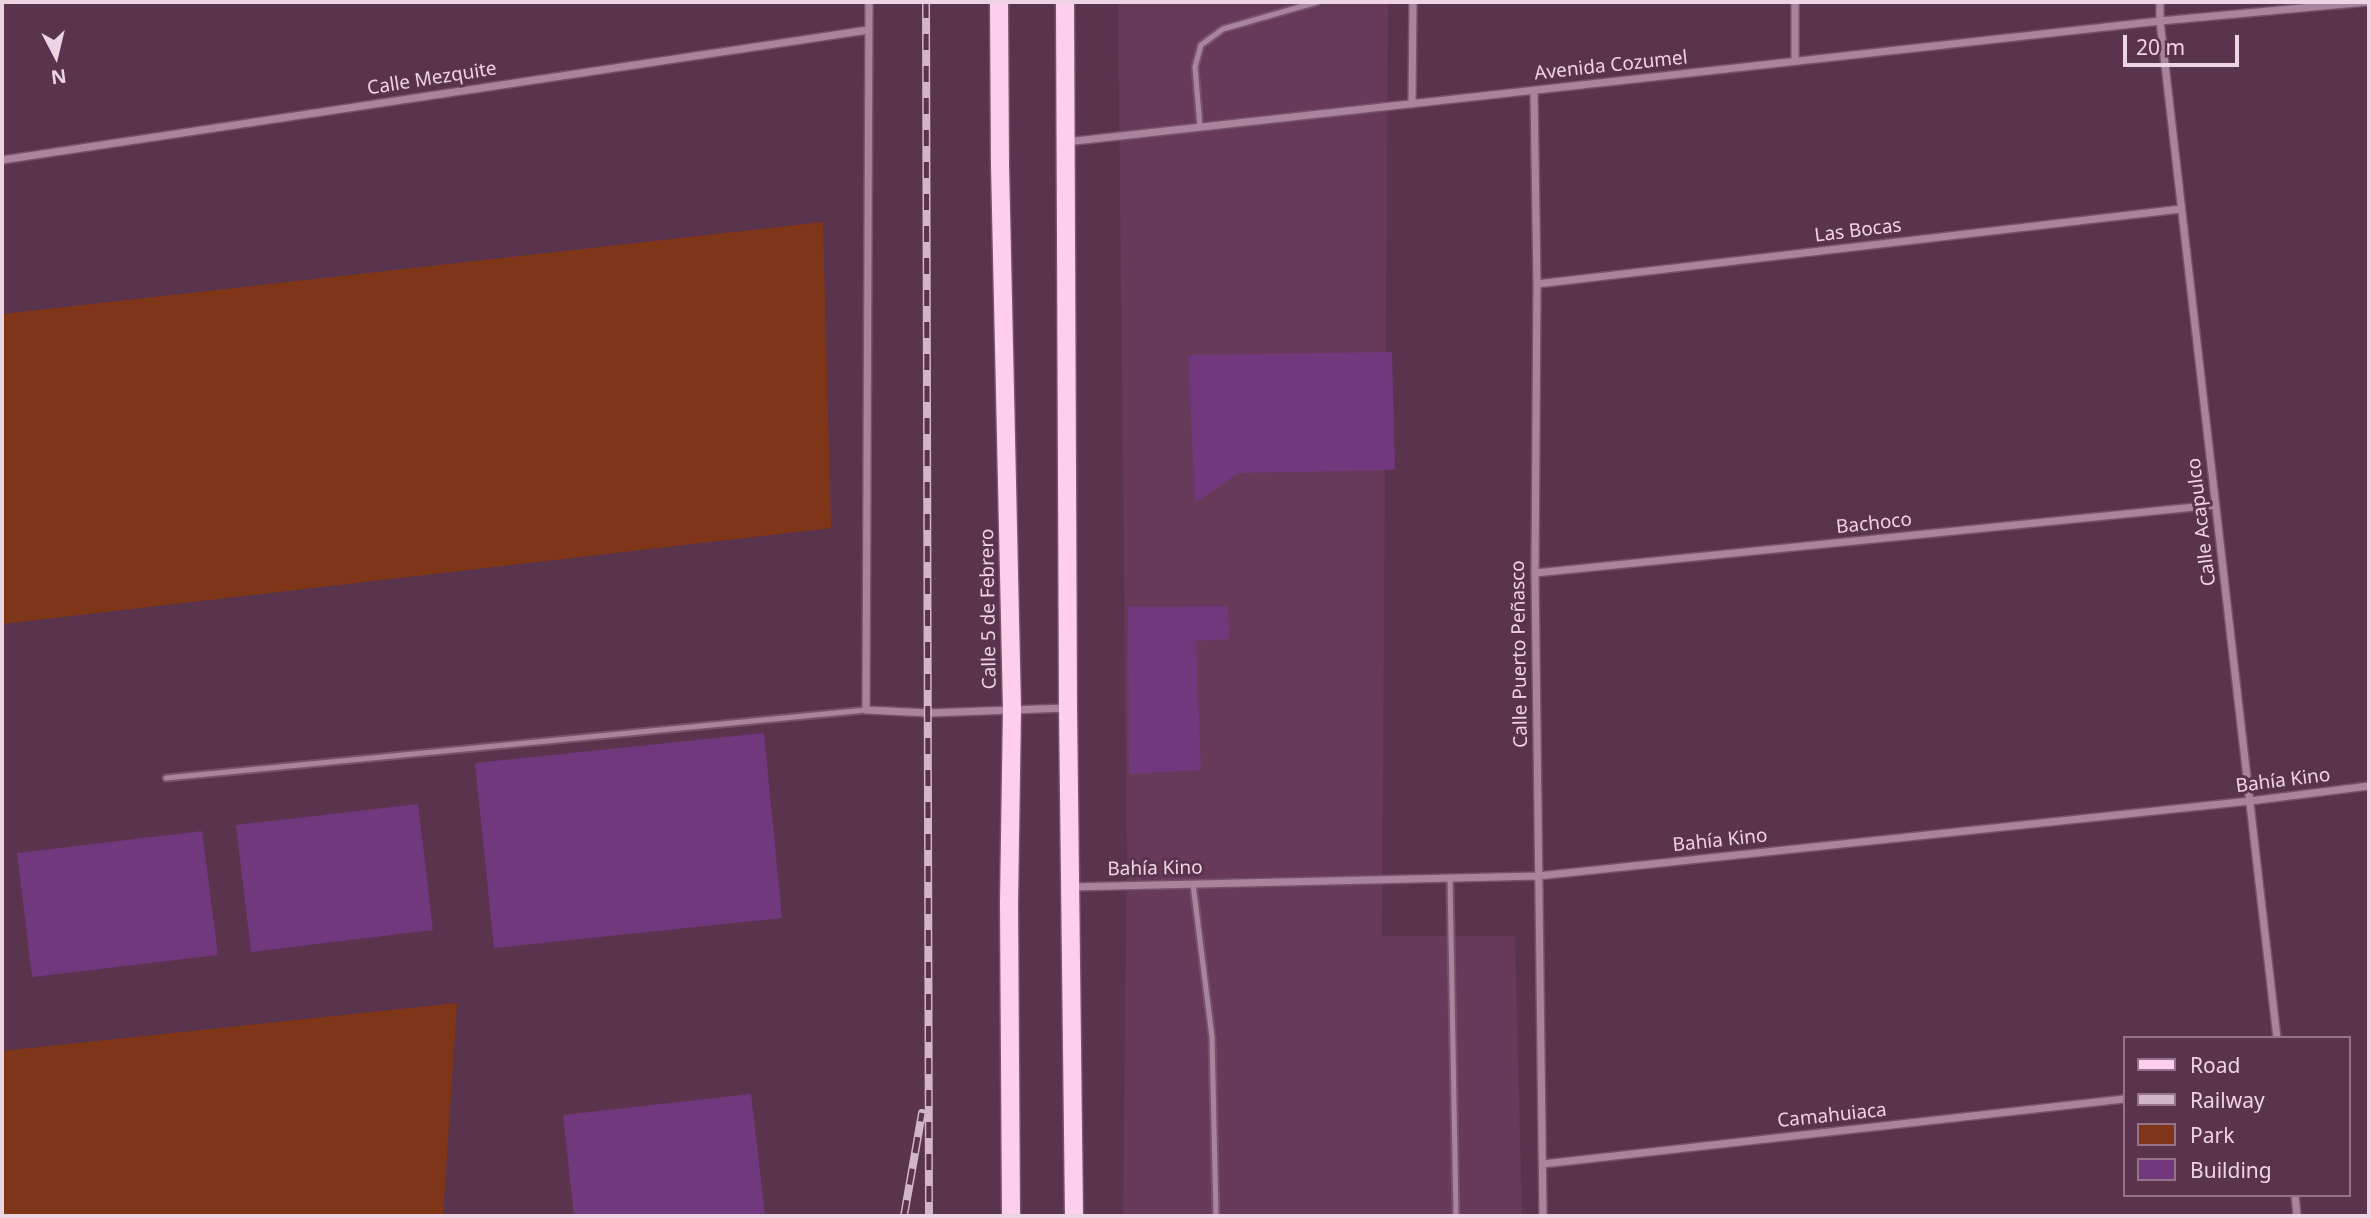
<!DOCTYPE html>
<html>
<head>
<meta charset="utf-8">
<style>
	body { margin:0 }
	#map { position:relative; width:2371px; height:1218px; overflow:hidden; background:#5a334d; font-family:"Noto Sans",sans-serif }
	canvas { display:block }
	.frame { position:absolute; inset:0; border:4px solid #edd4e3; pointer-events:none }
	.legend { position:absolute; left:2123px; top:1036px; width:228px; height:161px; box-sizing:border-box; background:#5a334d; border:2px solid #957389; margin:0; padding:9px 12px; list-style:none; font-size:21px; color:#edd4e3 }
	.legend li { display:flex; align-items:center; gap:14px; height:35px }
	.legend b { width:35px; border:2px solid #957389 }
	.north { position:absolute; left:21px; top:21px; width:70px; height:70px; -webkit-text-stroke:5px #5a334d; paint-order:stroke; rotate:173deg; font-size:19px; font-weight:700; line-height:28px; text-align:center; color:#edd4e3 }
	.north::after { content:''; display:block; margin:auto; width:24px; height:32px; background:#edd4e3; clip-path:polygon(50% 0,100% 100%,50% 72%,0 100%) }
	.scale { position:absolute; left:2123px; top:35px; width:116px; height:32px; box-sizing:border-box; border:4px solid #edd4e3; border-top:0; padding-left:9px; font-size:21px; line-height:24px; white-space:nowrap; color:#edd4e3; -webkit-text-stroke:5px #5a334d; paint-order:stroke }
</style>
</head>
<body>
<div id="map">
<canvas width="2371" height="1218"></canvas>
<div class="frame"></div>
<ul class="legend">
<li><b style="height:9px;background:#fecfec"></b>Road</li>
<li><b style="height:9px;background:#d1b6c7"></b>Railway</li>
<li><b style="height:19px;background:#7f3618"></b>Park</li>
<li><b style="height:19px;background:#72387d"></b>Building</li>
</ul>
<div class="north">N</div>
<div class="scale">20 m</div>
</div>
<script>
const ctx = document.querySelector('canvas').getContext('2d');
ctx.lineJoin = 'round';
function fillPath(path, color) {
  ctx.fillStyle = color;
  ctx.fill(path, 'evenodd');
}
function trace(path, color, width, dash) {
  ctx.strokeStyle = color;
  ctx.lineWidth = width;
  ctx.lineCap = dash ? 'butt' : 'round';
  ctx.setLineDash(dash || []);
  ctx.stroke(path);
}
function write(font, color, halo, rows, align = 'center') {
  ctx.font = font + ' "Noto Sans",sans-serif';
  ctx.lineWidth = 6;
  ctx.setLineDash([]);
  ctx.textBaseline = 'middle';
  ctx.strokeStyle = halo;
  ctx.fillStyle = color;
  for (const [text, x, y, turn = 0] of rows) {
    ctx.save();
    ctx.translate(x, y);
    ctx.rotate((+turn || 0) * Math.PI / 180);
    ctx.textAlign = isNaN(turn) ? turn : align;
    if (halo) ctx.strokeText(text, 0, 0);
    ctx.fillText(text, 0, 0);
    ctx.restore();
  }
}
fillPath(new Path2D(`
	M 1118,2 L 1388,2 L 1382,936 L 1515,936 L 1522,1216 L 1123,1216 L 1127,852 Z`), '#683a59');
fillPath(new Path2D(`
	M 823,222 L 831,528 L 2,624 L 2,314 Z
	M 457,1003 L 443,1216 L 2,1216 L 2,1051 Z`), '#7f3618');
fillPath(new Path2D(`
	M 1392,352 L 1395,470 L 1238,473 L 1195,503 L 1188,355 Z
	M 1228,606 L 1229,639 L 1196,641 L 1201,770 L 1129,774 L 1128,607 Z
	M 764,733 L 782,918 L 494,948 L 475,763 Z
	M 418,804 L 433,930 L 251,952 L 236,825 Z
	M 202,831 L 218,955 L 32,977 L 17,853 Z
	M 751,1094 L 765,1216 L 574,1216 L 563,1115 Z`), '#72387d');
const lane = new Path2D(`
	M 1200,127 L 1195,67 L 1201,45 L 1223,29 L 1317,2
	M 166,778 L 866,710
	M 1450,878 L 1456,1216
	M 1193,884 L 1212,1037 L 1216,1216`);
const street = new Path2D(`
	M 869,2 L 866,710 L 929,713 L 1067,708
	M 1795,2 L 1795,61
	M 2160,2 L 2160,21 L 2277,1038
	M 1534,91 L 1537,284 L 1535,573 L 1543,1216
	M 1412,104 L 1413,2
	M 1066,142 L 2160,21 L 2367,2
	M 2,160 L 868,30
	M 1537,284 L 2181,209
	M 1535,573 L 2215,505
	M 1071,887 L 1538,876 L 2250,801 L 2369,786
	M 1543,1164 L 2124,1099
	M 2295,1195 L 2297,1216`);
const primary = new Path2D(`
	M 999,2 L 1000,165 L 1012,709 L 1009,903 L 1011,1216
	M 1065,2 L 1068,708 L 1074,1216`);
trace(lane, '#77536b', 9);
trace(street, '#77536b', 10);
trace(primary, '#77536b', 21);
trace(lane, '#aa849c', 5);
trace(street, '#aa849c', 7);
trace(primary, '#fecfec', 18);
const rail = new Path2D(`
	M 926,2 L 929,1216
	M 904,1216 L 922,1113`);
trace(rail, '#d1b6c7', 8);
trace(rail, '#5a334d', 5, [16]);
write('19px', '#edd4e3', '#5a334d', [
	["Avenida Cozumel",1611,66,-6],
	["Calle Mezquite",432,79,-9],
	["Las Bocas",1858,231,-7],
	["Calle Acapulco",2202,522,-97],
	["Bachoco",1874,524,-6],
	["Calle 5 de Febrero",989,609,-91],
	["Calle Puerto Peñasco",1520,654,-91],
	["Bahía Kino",2283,781,-7],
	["Bahía Kino",1720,841,-6],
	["Bahía Kino",1155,869,-1],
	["Camahuiaca",1832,1116,-6]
]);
</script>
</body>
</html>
